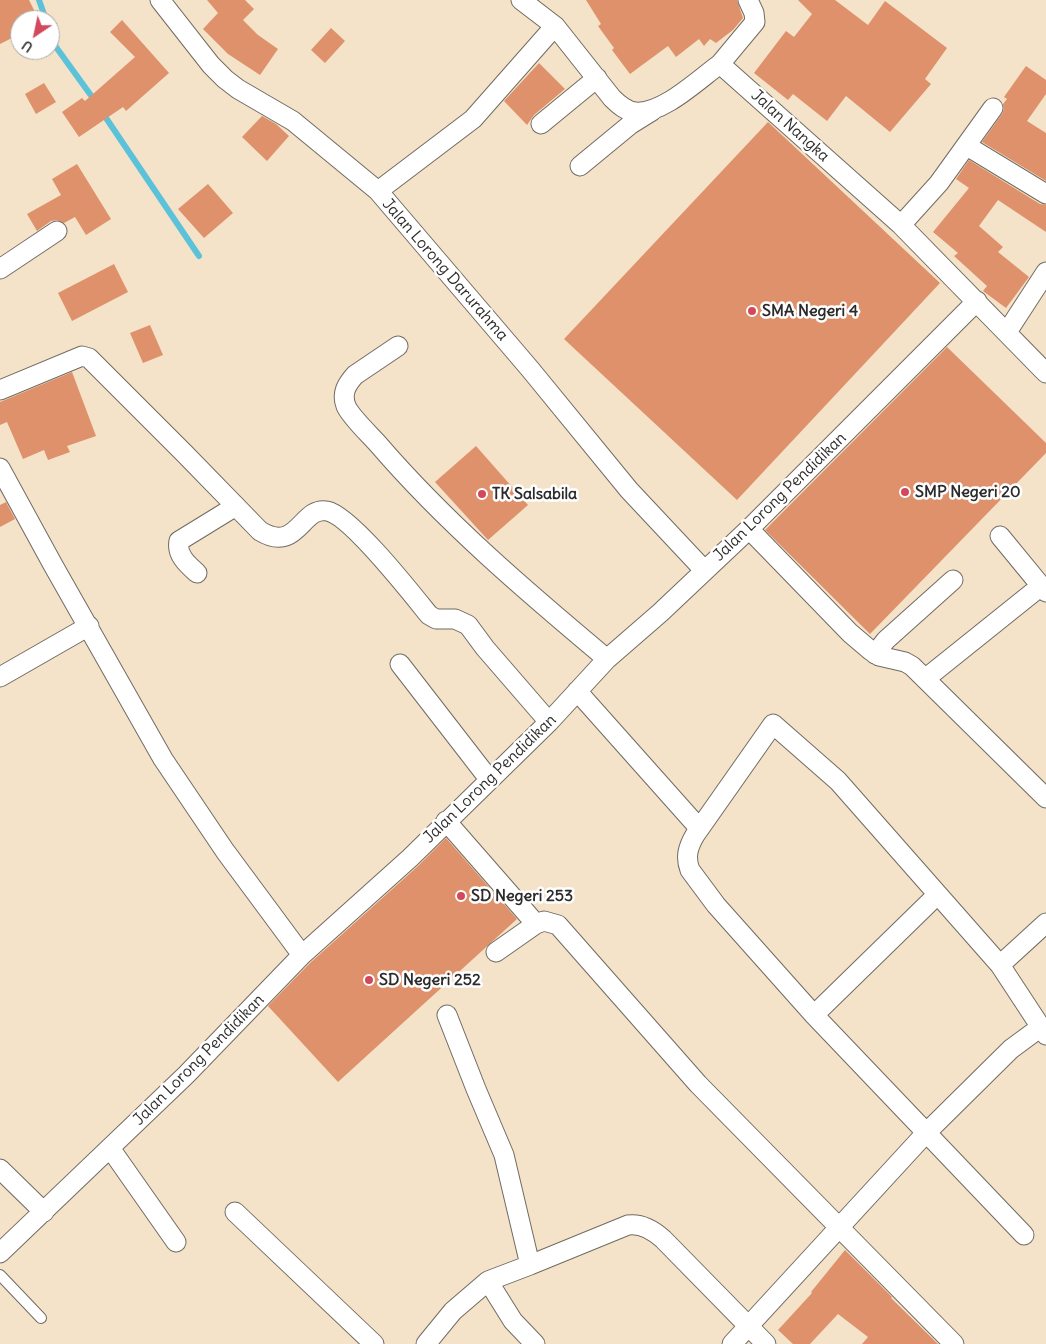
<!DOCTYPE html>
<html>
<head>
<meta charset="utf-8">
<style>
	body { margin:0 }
	#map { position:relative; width:1046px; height:1344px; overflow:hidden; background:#f4e3c9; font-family:Delius,sans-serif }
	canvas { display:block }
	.north { position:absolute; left:10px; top:10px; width:50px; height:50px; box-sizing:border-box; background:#fff; border:1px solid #aaa; border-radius:50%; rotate:214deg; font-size:14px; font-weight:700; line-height:20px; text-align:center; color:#2b2b2b }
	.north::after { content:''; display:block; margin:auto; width:18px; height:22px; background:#d1495b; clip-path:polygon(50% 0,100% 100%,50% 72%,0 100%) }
</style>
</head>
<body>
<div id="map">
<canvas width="1046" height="1344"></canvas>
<div class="north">U</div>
</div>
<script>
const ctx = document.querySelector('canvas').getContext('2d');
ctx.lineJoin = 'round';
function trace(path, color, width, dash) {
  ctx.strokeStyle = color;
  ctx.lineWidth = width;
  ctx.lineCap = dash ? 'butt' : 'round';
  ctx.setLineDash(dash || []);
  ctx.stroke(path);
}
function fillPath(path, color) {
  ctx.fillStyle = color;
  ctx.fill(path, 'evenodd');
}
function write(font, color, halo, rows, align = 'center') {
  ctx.font = font + ' Delius,sans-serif';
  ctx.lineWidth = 5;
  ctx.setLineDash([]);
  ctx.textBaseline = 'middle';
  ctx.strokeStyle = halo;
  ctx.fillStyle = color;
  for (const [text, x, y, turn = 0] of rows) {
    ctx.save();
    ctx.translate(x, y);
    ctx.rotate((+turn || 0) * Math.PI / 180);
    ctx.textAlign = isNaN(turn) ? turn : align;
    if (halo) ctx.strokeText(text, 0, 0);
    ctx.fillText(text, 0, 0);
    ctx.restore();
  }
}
trace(new Path2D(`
	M 39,0 L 46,20
	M 50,31 L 56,47 L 95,101
	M 102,112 L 199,256`), '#5bc2d9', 6);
fillPath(new Path2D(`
	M 0,0 L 29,0 L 39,20 L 20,20 L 20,34 L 0,44 Z
	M 207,0 L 245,0 L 254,9 L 243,20 L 258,35 L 278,49 L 260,75 L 228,54 L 203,29 L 218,13 Z
	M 586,0 L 737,0 L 743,18 L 733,30 L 716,43 L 710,39 L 704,46 L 699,39 L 676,57 L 668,46 L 630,74 L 612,50 L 614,48 L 598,26 L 601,24 Z
	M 798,0 L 835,0 L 868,25 L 885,1 L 947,48 L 925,79 L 931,84 L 890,132 L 846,96 L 827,121 L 793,94 L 788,100 L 754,73 L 786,31 L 794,37 L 812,14 Z
	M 122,20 L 169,73 L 126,111 L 123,107 L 79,137 L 62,112 L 82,98 L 85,101 L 135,57 L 110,32 Z
	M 331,28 L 345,41 L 325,63 L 311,50 Z
	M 539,63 L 565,89 L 534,115 L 527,125 L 504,101 Z
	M 1026,66 L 1046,80 L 1046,94 L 1027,121 L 1046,133 L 1046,181 L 982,142 L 1002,114 L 1004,109 L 1003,104 L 1007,99 L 1004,97 Z
	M 44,83 L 56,102 L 36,114 L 25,94 Z
	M 262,116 L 276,124 L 289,136 L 267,161 L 242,137 Z
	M 768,122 L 940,283 L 737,500 L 564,339 Z
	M 969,160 L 1040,204 L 1046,205 L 1046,232 L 998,200 L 979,226 L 1003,247 L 998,252 L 1029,277 L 1006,308 L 983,291 L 987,286 L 954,256 L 958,253 L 933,232 L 969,188 L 956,179 Z
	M 77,164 L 111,219 L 86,235 L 75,217 L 64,223 L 57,220 L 51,221 L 37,231 L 27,214 L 61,195 L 52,179 Z
	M 208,184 L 233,213 L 204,238 L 178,209 Z
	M 114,264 L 128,292 L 72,321 L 58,293 Z
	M 150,325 L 163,355 L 143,363 L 130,333 Z
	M 947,347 L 1046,443 L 1046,453 L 870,634 L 765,530 Z
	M 72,372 L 96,436 L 67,446 L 70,452 L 48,460 L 44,450 L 23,459 L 7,422 L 0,425 L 0,402 Z
	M 476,446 L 528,505 L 488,540 L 435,482 Z
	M 6,502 L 15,519 L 0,527 L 0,505 Z
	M 446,838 L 517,919 L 338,1082 L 268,1006 L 310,963 L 418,866 Z
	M 845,1250 L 892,1297 L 891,1298 L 938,1344 L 862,1344 L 868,1337 L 838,1314 L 810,1344 L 793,1344 L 778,1330 L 812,1293 L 811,1292 Z`), '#de916b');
const service = new Path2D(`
	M 0,1275 L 41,1318`);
const minor = new Path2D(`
	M 160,0 L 211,65 L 225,79 L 238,89 L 293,121 L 378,191 L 530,369 L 629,490 L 704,570
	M 521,0 L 555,26 L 612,98 C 619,105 626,111 635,112 C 662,115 699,79 720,64 L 901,225 L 1046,373
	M 720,64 L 755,22 L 754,13 L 748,0
	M 541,124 L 597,78
	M 967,146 L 1046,194
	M 580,166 L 631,124 L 652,111
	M 378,191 L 473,119 L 555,26
	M 901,225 L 939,183 L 993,108
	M 0,269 L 57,231
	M 1007,332 L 1046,272
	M 398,346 L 355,375 C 347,384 341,393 346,406 C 350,416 370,435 378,444 C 446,523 527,592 607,659
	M 0,390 L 82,356 L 89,358 L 185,454 L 260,531 C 298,554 301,506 327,511 C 350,515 412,594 429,615 L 436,619 L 455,619 L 468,625 L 485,648 L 549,722
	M 0,468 L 53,565 L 163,759 L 225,851 L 302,955
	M 749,529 L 850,633 L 870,650 L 879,656 L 905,662 L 912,666 L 1046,798
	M 1000,536 L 1046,592
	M 197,573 C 188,565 176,555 179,541 L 236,506
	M 875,654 L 886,640 L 953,580
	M 400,664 L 489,779
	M 0,677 L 89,626
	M 925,679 L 1041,586
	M 577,691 L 699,828
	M 446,821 L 536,924
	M 496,952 L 536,924 L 544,921 L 558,925 L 698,1084 L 954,1344
	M 1000,965 L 1046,923
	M 447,1015 L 476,1089 L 504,1155 L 530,1265 L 488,1281 L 513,1321 L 535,1344
	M 814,1015 L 937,895
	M 110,1148 L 176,1242
	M 0,1169 L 44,1212
	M 235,1212 L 374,1344
	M 1024,1235 L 814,1015 L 716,905 L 690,870 C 685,857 688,847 695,835 L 773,724 L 838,781 L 1000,965 L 1046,1035
	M 0,1253 L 186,1075 L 302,955 L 410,858 L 549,722 L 607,659 L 660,613 L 749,529 L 977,301
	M 530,1265 L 628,1225 C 642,1223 653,1230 663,1239 L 766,1344
	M 426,1344 L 453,1311 L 488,1281
	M 732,1344 L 926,1133 L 1011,1049 L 1041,1027`);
trace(service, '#716b62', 12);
trace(minor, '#716b62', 21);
trace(service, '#fff', 10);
trace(minor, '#fff', 19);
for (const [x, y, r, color] of [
	[752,311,5,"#d1495b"],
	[905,492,5,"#d1495b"],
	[482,494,5,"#d1495b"],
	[461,896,5,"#d1495b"],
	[369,980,5,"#d1495b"]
]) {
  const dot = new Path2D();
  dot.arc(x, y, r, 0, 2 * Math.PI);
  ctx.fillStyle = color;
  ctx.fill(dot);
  trace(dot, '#fff', 2);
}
write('16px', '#2b2b2b', '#fff', [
	["Jalan Nangka",790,126,42],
	["Jalan Lorong Darurahma",445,270,49],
	["Jalan Lorong Pendidikan",780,497,-44],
	["Jalan Lorong Pendidikan",490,779,-44],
	["Jalan Lorong Pendidikan",199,1060,-45]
]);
write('bold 16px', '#2b2b2b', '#fff', [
	["SMA Negeri 4",762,311],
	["SMP Negeri 20",915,492],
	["TK Salsabila",492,494],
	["SD Negeri 253",471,896],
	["SD Negeri 252",379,980]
], 'left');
</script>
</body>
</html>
